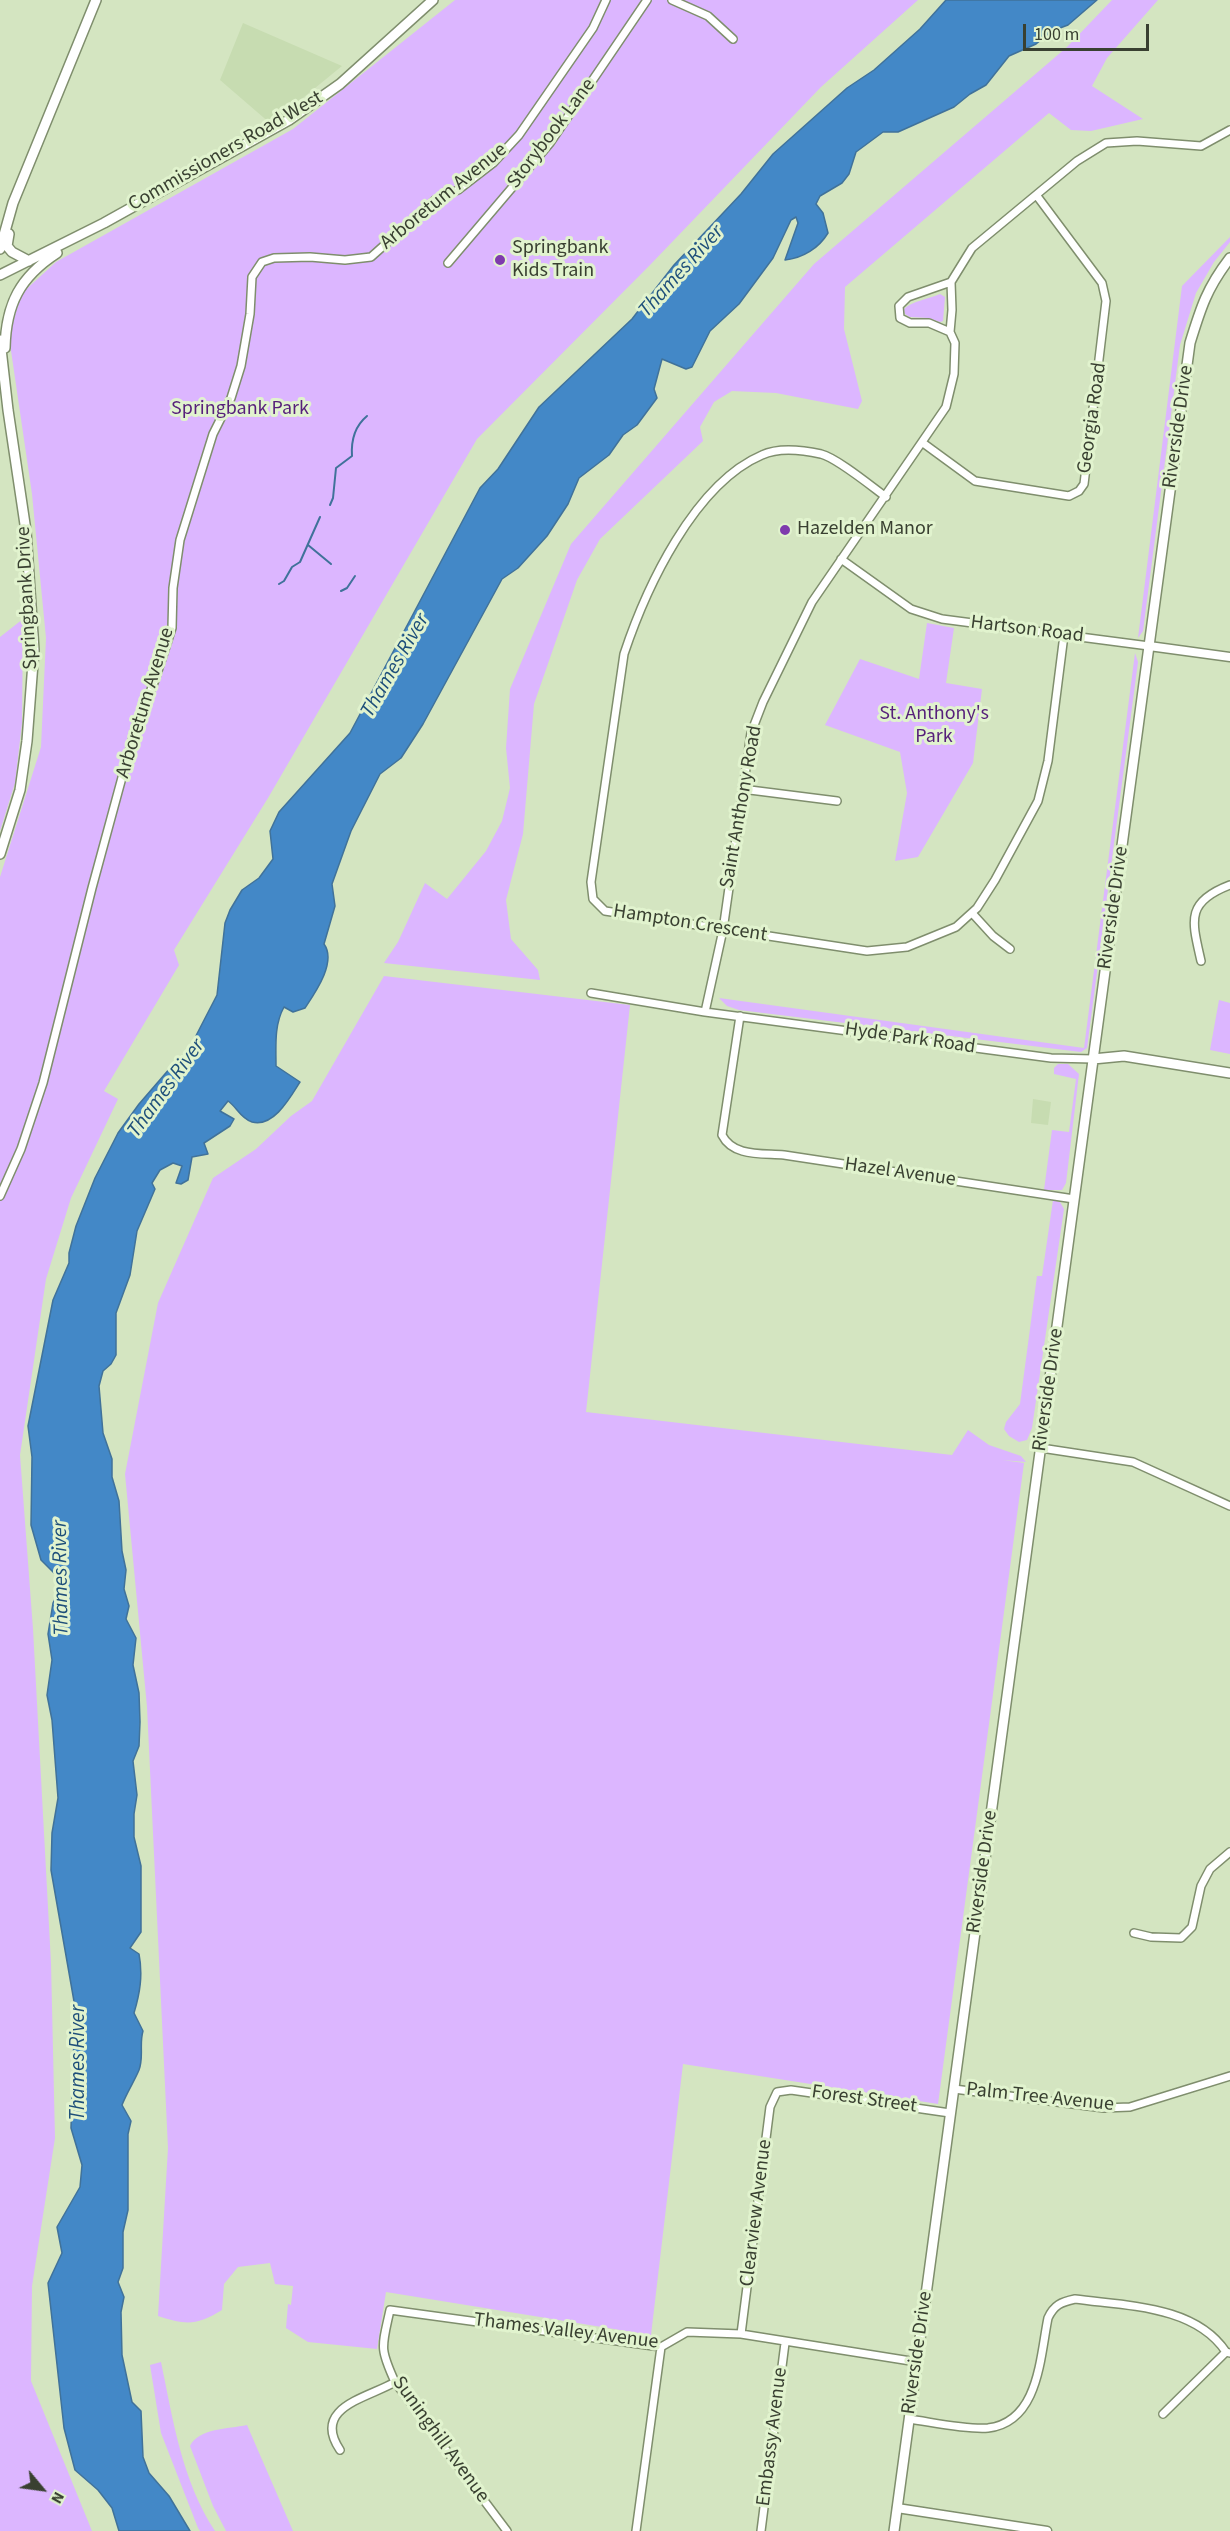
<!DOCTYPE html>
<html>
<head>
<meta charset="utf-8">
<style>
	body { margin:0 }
	#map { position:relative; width:1230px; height:2531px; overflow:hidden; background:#d4e5c1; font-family:"Source Sans 3",sans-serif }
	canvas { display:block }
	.north { position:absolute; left:12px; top:2459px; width:60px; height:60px; -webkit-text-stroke:4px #e1f3ce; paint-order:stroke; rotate:119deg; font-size:16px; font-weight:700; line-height:24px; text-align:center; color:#394031 }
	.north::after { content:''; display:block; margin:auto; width:21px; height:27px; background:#394031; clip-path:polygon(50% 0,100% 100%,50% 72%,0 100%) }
	.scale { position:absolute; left:1023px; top:24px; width:126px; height:27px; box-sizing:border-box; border:3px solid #394031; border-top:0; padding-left:8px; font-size:18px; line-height:21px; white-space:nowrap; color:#394031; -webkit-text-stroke:4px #e1f3ce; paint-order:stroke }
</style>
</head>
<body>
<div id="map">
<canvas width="1230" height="2531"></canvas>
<div class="north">N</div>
<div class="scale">100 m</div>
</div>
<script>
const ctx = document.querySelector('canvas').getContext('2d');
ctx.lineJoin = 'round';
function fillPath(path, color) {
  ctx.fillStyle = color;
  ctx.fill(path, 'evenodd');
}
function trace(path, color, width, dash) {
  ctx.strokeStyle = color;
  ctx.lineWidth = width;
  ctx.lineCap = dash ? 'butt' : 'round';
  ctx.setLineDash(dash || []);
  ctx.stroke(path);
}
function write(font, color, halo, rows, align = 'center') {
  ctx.font = font + ' "Source Sans 3",sans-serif';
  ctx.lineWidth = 6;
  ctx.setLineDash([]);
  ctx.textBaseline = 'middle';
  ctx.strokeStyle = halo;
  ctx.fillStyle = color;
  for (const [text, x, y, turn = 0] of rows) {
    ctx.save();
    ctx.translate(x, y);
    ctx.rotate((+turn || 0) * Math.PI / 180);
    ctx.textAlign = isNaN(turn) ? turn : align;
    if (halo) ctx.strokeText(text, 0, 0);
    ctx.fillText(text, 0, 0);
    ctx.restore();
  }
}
fillPath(new Path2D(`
	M 243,23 L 342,66 L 271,124 L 220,80 Z
	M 1033,1099 L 1051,1102 L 1048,1125 L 1031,1123 Z`), '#c7dcb1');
fillPath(new Path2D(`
	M 455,0 L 918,0 L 821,87 L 650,265 L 477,439 L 268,798 L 174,950 L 179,965 L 104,1091 L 118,1099 L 71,1198 L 46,1279 L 20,1455 L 33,1629 L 51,1963 L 55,2138 L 32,2286 L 31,2381 L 92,2531 L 0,2531 L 0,877 L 41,747 L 46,638 L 32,494 L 9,337 L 21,294 L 56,262 L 293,129 Z
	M 1112,0 L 1158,0 L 1107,58 L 1092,86 L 1143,119 L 1091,131 L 1071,130 L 1049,113 L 845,287 L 844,329 L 862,401 L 858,409 L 776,393 L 732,391 L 714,402 L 700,427 L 703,441 L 600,539 L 577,580 L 534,704 L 523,834 L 506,900 L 511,939 L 538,970 L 540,980 L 384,963 L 398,942 L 425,883 L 447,899 L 486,851 L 502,821 L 510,788 L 506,748 L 510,689 L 571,544 L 814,264 L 1067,47 Z
	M 1230,237 L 1230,242 L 1214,262 L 1196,293 L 1180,345 L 1143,631 L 1138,638 L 1182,286 Z
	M 940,294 L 945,297 L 943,321 L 940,322 L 929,318 L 910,317 L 905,314 L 904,309 C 912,301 929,299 940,294 Z
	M 23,619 L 22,723 L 15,783 L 0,831 L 0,637 Z
	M 927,623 L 954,628 L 946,683 L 982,689 L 973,763 L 918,857 L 895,861 L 907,793 L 900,752 L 825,725 L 860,659 L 919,679 Z
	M 1135,653 L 1138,662 L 1087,1048 L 1081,1052 L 739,1010 L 727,1006 L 719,998 L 1084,1048 Z
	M 384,976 L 630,1005 L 586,1412 L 952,1455 L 968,1430 L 989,1445 L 1021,1456 L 1026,1462 L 1002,1460 L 1024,1463 L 938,2104 L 683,2064 L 651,2335 L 386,2292 L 377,2349 L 308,2342 L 286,2328 L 288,2304 L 291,2305 L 293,2286 L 275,2284 L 270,2263 L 238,2267 L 224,2284 L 222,2310 C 196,2326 186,2325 158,2316 L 168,2148 L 147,1707 L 125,1474 L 158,1303 L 213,1178 L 256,1149 L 291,1116 L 312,1101 Z
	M 1219,1000 L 1230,1003 L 1230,1054 L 1210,1050 Z
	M 1058,1064 L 1068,1064 L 1079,1074 L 1066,1183 L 1062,1190 L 1044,1190 L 1052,1130 L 1069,1132 L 1076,1079 L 1054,1074 L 1054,1068 Z
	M 1053,1200 L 1060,1202 L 1064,1209 L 1032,1428 L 1027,1440 L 1019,1442 L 1009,1436 L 1004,1429 L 1006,1422 L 1020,1404 L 1037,1276 L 1042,1276 Z
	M 161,2362 C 173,2420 182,2481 215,2531 L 200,2531 L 198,2528 L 161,2433 L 150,2365 Z
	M 247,2425 L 293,2531 L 226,2531 L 213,2506 L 190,2446 C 199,2428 228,2429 247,2425 Z`), '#dcb6ff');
const water = new Path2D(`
	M 946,0 L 1097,0 L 1068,25 L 1052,31 L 1036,44 L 1009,56 L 986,85 L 970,94 L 954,107 L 898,132 L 883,132 L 856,152 L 849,174 L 842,183 L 820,196 L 816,204 L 823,213 L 828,233 C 819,248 803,258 785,260 L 798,223 L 796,217 L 791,220 L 773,258 L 739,304 L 710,331 L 692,367 L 686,369 L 662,359 L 654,389 L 657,398 L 637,425 L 623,435 L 609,455 L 579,478 L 568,504 L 547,536 L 518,568 L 502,579 L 423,724 L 401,758 L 380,774 L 351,831 L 332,884 L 335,906 L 324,944 C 337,962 315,993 305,1008 L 293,1012 L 284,1007 C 274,1025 276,1046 276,1066 L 300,1082 C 291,1096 274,1128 252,1122 C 240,1118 237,1107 228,1101 L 220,1111 L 234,1119 L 230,1126 L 204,1143 L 208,1154 L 192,1157 L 188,1180 L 181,1184 L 176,1183 L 182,1166 L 173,1163 L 160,1170 L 152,1183 L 155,1189 L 137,1231 L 130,1275 L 116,1313 L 116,1355 L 111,1364 L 103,1371 L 99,1386 L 103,1433 L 112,1459 L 112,1477 L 119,1501 L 122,1551 L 126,1570 L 124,1589 L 129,1606 L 126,1619 L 136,1638 L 133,1665 L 139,1693 L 140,1722 L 139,1746 L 133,1761 L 137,1795 L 134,1814 L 134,1837 L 141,1866 L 141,1932 L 130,1948 L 139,1954 C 143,1975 140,1993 134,2013 L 143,2031 C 139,2044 144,2057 139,2070 C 134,2082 127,2092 122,2105 L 131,2121 L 128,2134 L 128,2210 L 123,2232 L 123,2268 L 118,2282 L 124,2297 L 121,2312 L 122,2355 L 132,2402 L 141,2411 L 143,2457 L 149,2473 L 169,2496 L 190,2531 L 119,2531 L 112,2508 L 98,2490 L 75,2470 L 64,2428 L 48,2283 L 62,2253 L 57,2227 L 80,2187 L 82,2165 L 71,2128 L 75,2007 L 51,1870 L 52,1833 L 58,1798 L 52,1720 L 47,1695 L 52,1660 L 48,1634 L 53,1603 L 63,1582 L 41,1560 L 31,1525 L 32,1457 L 28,1426 L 53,1300 L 69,1263 L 69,1253 L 76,1226 L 95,1178 L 118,1133 L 139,1104 L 171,1067 L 186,1055 L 217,995 L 225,923 L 230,910 L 242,890 L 259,878 L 273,859 L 270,831 L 279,812 L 350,733 L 480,488 L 498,469 L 539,407 L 632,319 L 674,265 L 741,194 L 773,154 L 847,88 L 874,70 L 920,29 Z`);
fillPath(water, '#4388c7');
trace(water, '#40729a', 1.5);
trace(new Path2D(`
	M 330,505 L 333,498 L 336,468 L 352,456 C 351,441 355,426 367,416
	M 308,545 L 331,564
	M 279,584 L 284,581 L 292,567 L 300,562 L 320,517
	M 341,591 L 347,588 L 355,576`), '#40729a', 2);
const minor = new Path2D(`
	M 672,0 L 708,16 L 733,39
	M 448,263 L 550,143 L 647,0
	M 950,332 L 929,323 L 910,323 L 900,318 L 899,306 L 908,297 L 951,282
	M 923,443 L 975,481 L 1069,496 L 1079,491 L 1084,484 L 1106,301 L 1102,283 L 1037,196
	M 886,497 C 871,486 837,458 821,454 C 803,450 779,447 762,455 C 694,484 646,588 624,654 L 591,882 L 593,899 L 605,911 L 867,951 L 907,947 L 956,927 L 977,908 L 995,880 L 1038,801 L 1048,761 L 1064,635
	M 841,559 L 911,609 L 942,619 L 1149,646
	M 742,789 L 837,801
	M 972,913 L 993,936 L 1010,949
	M 1201,961 C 1192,921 1185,902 1230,885
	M 591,993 L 705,1012 L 1051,1058 L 1093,1059
	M 705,1012 L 723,930 L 751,733 L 763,702 L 812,602 L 946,407 L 954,374 L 955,343 L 950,332 L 952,310 L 951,282 L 972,248 L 1077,161 L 1106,143 L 1137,141 L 1201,146 L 1230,130
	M 740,1016 L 722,1135 C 733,1157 762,1153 784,1155 L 1074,1199
	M 0,1196 L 21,1149 L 43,1083 L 92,888 L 136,726 L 155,680 L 172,628 L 173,588 L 180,540 L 213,434 L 231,398 L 241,366 L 250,314 L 252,277 L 262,262 L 274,258 L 310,257 L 345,260 L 371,257 L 435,200 L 458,190 L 493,163 L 519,135 L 593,28 L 606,0
	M 1041,1448 L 1133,1462 L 1230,1506
	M 1134,1933 L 1151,1937 L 1181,1938 L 1192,1927 L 1201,1886 L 1210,1869 L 1230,1852
	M 954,2089 L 1104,2108 L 1130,2107 L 1230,2076
	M 741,2334 L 770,2107 L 777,2092 L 791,2090 L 950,2113
	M 1163,2414 L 1226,2352
	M 909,2419 C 931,2422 967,2430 988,2428 C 1039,2422 1040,2357 1048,2318 C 1054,2305 1061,2302 1075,2299 C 1125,2306 1195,2305 1226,2352 L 1230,2353
	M 340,2450 C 311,2407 368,2398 395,2382
	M 507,2531 L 395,2382 C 379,2347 382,2347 390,2310 L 661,2347 L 687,2332 L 741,2334 L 917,2362
	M 636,2531 L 661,2347
	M 761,2531 L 785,2343`);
const tertiary = new Path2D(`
	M 1149,646 L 1230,657
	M 897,2508 L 1047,2531`);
const secondary = new Path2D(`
	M 9,234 L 7,246 L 12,252 L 29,261
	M 0,249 L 13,203 L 96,0
	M 0,275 L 104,223 L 289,120 L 340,84 L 433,0
	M 0,340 L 8,410 L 26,531 L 34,650 L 27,741 L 20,790 L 0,854
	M 5,348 C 6,304 20,277 57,253
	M 1093,1059 L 1124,1056 L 1230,1073
	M 894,2531 L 1190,343 C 1201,307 1207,288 1230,258`);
trace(minor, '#7f8e6d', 10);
trace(tertiary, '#7f8e6d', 11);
trace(secondary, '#7f8e6d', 12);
trace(minor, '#fff', 7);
trace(tertiary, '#fff', 8);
trace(secondary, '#fff', 9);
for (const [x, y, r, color] of [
	[500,260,6,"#7e3aad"],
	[785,530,6,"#7e3aad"]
]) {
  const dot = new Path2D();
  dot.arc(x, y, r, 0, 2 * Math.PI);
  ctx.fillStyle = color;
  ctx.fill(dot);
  trace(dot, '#e1f3ce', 2);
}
write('20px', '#394031', '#e1f3ce', [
	["Storybook Lane",552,134,-53],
	["Commissioners Road West",226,152,-30],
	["Arboretum Avenue",444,197,-39],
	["Georgia Road",1093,418,-82],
	["Riverside Drive",1179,427,-82],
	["Springbank Drive",28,598,-93],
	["Hartson Road",1027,630,7],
	["Arboretum Avenue",146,703,-73],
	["Saint Anthony Road",742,807,-80],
	["Riverside Drive",1114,908,-82],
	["Hampton Crescent",690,924,9],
	["Hyde Park Road",910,1039,8],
	["Hazel Avenue",900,1173,8],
	["Riverside Drive",1049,1390,-82],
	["Riverside Drive",983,1872,-82],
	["Palm Tree Avenue",1040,2098,6],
	["Forest Street",864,2100,8],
	["Clearview Avenue",757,2213,-83],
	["Thames Valley Avenue",566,2332,7],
	["Riverside Drive",918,2353,-82],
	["Embassy Avenue",773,2437,-83],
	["Suninghill Avenue",440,2440,54]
]);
write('20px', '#394031', '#e1f3ce', [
	["Springbank",512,249],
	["Kids Train",512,272],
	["Hazelden Manor",797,530]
], 'left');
write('20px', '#561f7a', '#e1f3ce', [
	["Springbank Park",240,410],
	["St. Anthony's",934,715],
	["Park",934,738]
]);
write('italic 21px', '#1e4f7a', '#e1f3ce', [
	["Thames River",682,272,-48],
	["Thames River",396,666,-60],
	["Thames River",167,1089,-54],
	["Thames River",62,1578,-91],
	["Thames River",79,2063,-90]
]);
</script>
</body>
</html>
